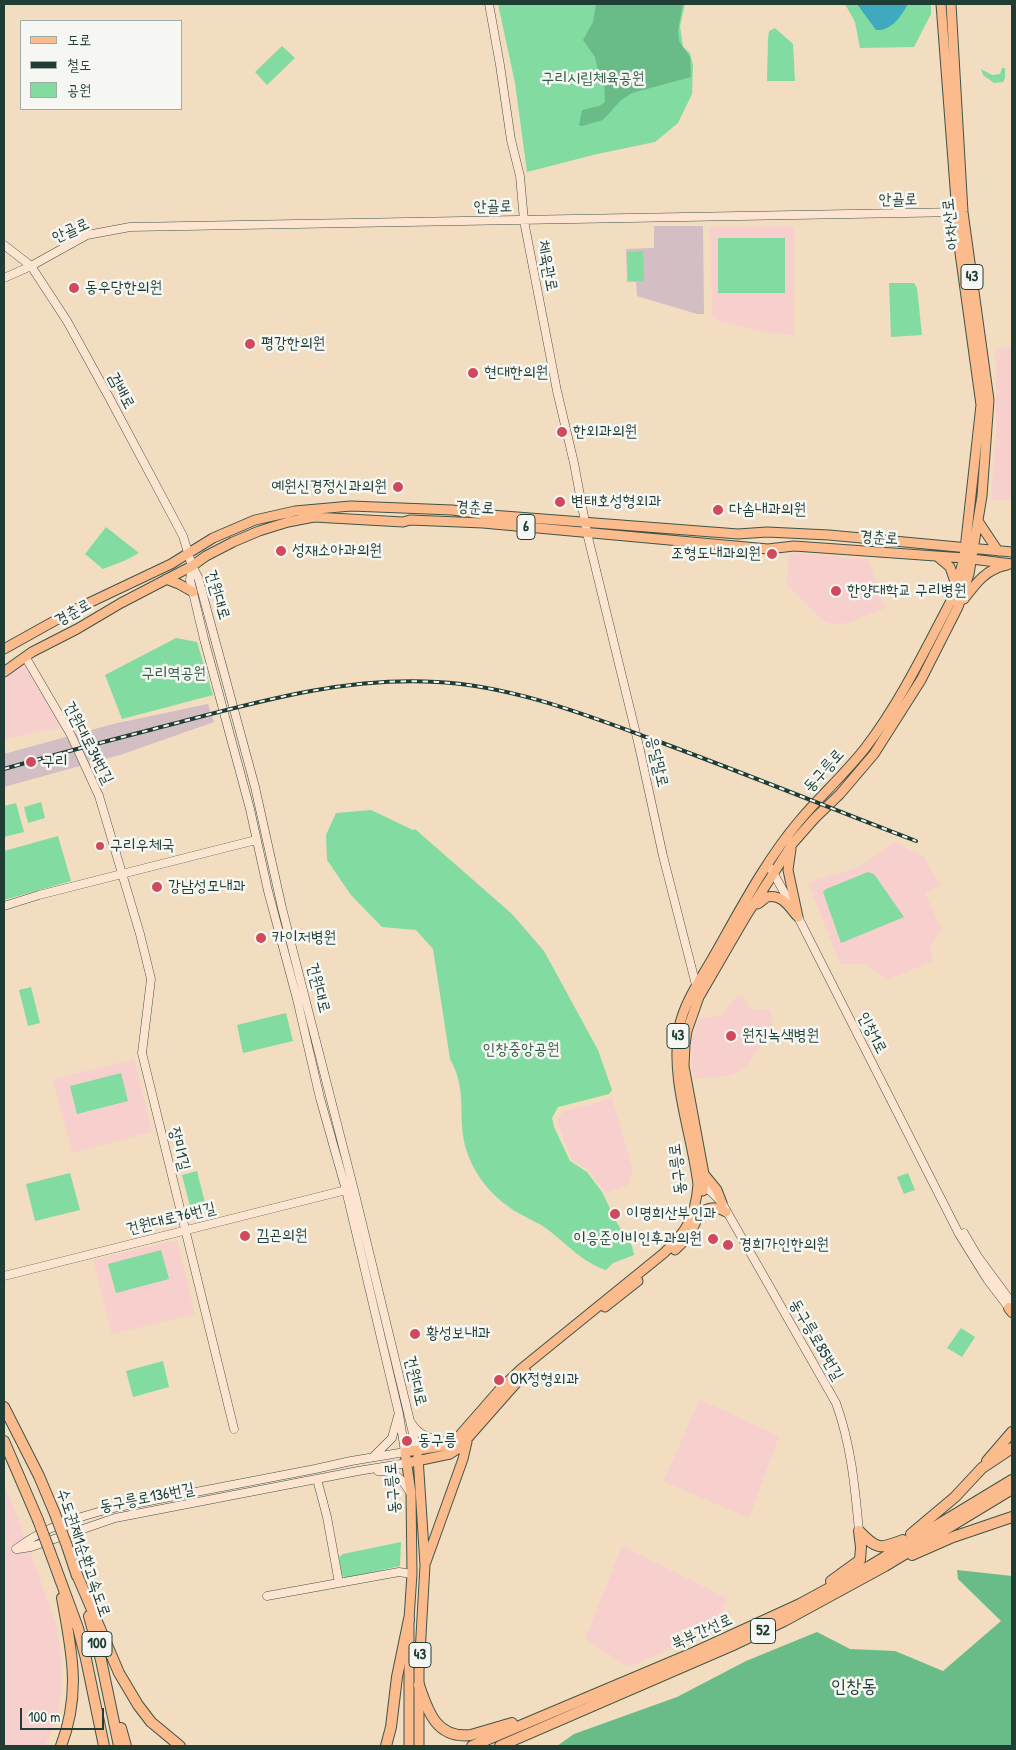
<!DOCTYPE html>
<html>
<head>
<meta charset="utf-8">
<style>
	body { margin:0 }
	#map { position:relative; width:1016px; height:1750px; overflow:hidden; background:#f2ddc0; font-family:"Patrick Hand","Poor Story",sans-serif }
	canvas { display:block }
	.frame { position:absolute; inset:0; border:5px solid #1f3d34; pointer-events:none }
	.legend { position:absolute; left:20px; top:20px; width:162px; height:90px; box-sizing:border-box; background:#f6f6f2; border:1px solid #a0aca6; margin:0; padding:6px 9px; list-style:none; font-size:15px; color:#1f3d34 }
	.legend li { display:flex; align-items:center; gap:10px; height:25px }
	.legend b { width:25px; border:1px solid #a0aca6 }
	.scale { position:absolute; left:20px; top:1708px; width:84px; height:22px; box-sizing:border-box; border:2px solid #1f3d34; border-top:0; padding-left:6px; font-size:15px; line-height:18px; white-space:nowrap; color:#1f3d34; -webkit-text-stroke:4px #f6f6f2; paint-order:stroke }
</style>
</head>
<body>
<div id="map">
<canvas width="1016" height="1750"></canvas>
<div class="frame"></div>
<ul class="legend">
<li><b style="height:6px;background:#fbbb8c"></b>도로</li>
<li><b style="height:6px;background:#1f3d34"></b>철도</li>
<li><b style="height:14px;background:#82dba1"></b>공원</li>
</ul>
<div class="scale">100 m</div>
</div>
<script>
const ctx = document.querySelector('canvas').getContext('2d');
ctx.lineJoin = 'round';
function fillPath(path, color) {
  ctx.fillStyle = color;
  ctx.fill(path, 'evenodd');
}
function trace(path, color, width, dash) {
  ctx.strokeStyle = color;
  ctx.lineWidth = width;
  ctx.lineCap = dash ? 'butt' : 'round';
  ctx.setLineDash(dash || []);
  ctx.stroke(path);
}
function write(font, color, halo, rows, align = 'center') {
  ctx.font = font + ' "Patrick Hand","Poor Story",sans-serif';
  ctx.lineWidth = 5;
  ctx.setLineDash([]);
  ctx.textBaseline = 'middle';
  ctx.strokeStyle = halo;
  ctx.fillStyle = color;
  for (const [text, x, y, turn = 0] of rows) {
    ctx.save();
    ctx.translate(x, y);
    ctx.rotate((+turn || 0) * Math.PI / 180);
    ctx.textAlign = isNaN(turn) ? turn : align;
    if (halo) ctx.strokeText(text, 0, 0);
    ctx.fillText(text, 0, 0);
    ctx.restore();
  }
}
fillPath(new Path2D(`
	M 794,226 L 794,335 L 769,333 L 718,321 L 712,314 L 710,227 Z
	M 1012,347 L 1012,500 L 991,500 L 996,432 L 996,378 L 995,348 Z
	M 789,552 L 868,559 L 885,608 L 847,623 L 834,625 L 824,622 L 787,585 Z
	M 24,665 L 32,674 L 62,727 L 4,739 L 4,676 Z
	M 894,842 L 924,857 L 941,885 L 925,893 L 942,930 L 930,946 L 933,961 L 887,980 L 866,964 L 840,964 L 808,883 L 859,867 Z
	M 737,996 L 742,996 L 750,1009 L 770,1010 L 773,1029 L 748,1064 L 739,1071 L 730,1076 L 693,1079 L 691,1042 L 699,1018 L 721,1016 Z
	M 134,1059 L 152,1132 L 72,1153 L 53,1079 Z
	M 612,1098 L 633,1170 L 628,1185 L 605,1193 L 590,1171 L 572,1160 L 557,1122 L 562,1112 Z
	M 177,1240 L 195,1314 L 112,1334 L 93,1260 Z
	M 700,1400 L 779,1436 L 749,1518 L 663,1481 Z
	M 4,1483 L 20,1523 L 56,1624 L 61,1655 L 62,1691 L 57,1718 L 45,1746 L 4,1746 Z
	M 622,1546 L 727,1598 L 714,1630 L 629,1667 L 585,1639 Z`), '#f7d0cd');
fillPath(new Path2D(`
	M 654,226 L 703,226 L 704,314 L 697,314 L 637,296 L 636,282 L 627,282 L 626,249 L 654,248 Z
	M 208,704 L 214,722 L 123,754 L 4,787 L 4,754 L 113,724 Z`), '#d2bec3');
fillPath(new Path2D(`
	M 498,4 L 685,4 L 680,26 L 683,47 L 690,53 L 693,65 L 692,94 L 678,123 L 655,142 L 597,154 L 527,172 L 515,83 Z
	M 845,4 L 931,4 L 931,14 L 914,47 L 860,48 L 855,22 Z
	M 775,28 L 793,44 L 795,81 L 767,81 L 768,39 L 769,31 Z
	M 282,46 L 295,58 L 267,85 L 255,72 Z
	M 1002,68 L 1005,68 L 1005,78 L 1003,82 L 994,83 L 983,75 L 981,69 L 992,75 L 1000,74 Z
	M 718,238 L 785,238 L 785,293 L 718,293 Z
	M 643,251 L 644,281 L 628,281 L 627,252 Z
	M 889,283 L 914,283 L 917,288 L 922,335 L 891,337 Z
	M 106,527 L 139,553 L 126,560 L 103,569 L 85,554 Z
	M 176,638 L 197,642 L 213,695 L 122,719 L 105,675 Z
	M 41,802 L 45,818 L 28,823 L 24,807 Z
	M 16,803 L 24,832 L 4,837 L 4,806 Z
	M 371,810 L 413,830 L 415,829 L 512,914 L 544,951 L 598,1050 L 612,1090 L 609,1094 L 558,1107 L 552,1118 L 554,1127 L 570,1161 L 587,1172 L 602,1192 L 617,1223 L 632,1246 L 634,1255 L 613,1263 L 606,1270 C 583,1263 566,1243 547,1229 C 539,1223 529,1219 520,1214 C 488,1196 464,1164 462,1126 C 461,1099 463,1083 450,1059 L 433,949 L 416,930 L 382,927 L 351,895 L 327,860 L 326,835 L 336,813 Z
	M 58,836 L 71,881 L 4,900 L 4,851 Z
	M 868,872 L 874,874 L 904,917 L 841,943 L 823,892 L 826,889 Z
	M 31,987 L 40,1023 L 28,1026 L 19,990 Z
	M 286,1013 L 293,1041 L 243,1053 L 237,1025 Z
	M 121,1073 L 128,1101 L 77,1114 L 70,1086 Z
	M 197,1171 L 205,1203 L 190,1206 L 182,1175 Z
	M 70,1173 L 80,1210 L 35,1221 L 26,1184 Z
	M 908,1173 L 915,1190 L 904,1194 L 897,1177 Z
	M 161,1250 L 169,1279 L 116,1293 L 108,1264 Z
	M 961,1328 L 975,1337 L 962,1357 L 947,1348 Z
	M 163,1361 L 169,1387 L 133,1397 L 126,1371 Z
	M 401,1542 L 400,1566 L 346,1578 L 342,1575 L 339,1557 L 343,1554 Z`), '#82dba1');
fillPath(new Path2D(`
	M 596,4 L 683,4 L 678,30 L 679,41 L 690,57 L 691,77 L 632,93 L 621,100 L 603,120 L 582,126 L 579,125 L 582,110 L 599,106 L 605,102 L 604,82 L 598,71 L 595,57 L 583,40 L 593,22 Z
	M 957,1570 L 1012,1576 L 1012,1746 L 557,1746 L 574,1734 L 677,1697 L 746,1661 L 817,1632 L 850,1649 L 895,1651 L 943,1671 L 1001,1621 L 958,1579 Z`), '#69bb87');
fillPath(new Path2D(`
	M 857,4 L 908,4 C 901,16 892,31 876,30 Z`), '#3fa9bf');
const secondary = new Path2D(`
	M 489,4 L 500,65 L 511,140 L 520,176 L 524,221 L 557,391 L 574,463 L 587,533 L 639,746 L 663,856 L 697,989
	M 4,245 L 31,266 L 67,321 L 110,399 L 183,536 L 192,566 L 198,577 L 255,787 L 282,908 L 355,1194 L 417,1450
	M 4,278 L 31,266 L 87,235 L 130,227 L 961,212
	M 26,658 L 71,735 L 99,796 L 140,934 L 151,979 L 142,1053 L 234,1429
	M 771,869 L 798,917 L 959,1234 L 987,1279 L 1009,1308
	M 4,906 L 39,895 L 256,840
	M 700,1185 C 709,1187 715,1196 722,1203 L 836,1403 C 851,1444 855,1487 859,1531
	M 964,1233 L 978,1257 L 1012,1303
	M 4,1276 L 346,1190
	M 412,1424 C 420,1438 437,1439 451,1443
	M 374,1456 L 392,1438 L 398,1416
	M 378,1471 C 395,1471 401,1478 410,1492
	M 317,1479 L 327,1517 L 339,1583
	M 16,1549 C 44,1527 78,1517 113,1508 L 315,1469 L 351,1461 L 405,1452 L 399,1414 L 346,1190 L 320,1098 L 297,999 L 268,891 L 250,809 L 204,639 L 190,580 L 192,566
	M 18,1549 L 31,1547 L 115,1518 L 358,1471 L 407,1463
	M 267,1596 L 399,1572 L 412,1574`);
const primary = new Path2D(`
	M 978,521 L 998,551
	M 938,557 L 950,567 L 956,585
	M 166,579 L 179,584 L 193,592
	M 964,599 C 976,583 986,569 1007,565
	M 4,649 L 74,610 L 171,564 L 213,538 L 255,520 L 295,511 L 351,506 L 452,510 L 491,515 L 738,534 L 767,532 L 829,535 L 1012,552
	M 4,672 L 32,652 L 77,629 L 121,603 L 192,566 L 206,556 L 233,542 L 259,531 L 288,522 L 314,517 L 403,522 L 410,520 L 483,523 L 768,549 L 794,546 L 964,558 L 1012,564
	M 791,849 L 788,870 L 798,917
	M 758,904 L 767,897 C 781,894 788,905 796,915
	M 704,1174 L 717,1190 L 722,1203
	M 703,1191 L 704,1174 L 684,1066 L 685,1045 L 687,1031 L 699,997 L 746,916 L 793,843 L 815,818 L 840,794 L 874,754 L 921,680 L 958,607 L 969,574 L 982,496 L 989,400 L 963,212 L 951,4
	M 698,1215 C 708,1206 715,1206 726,1212
	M 675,1250 C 688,1238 695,1229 699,1211
	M 605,1307 L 638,1281
	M 418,1457 L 425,1565 L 419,1671 L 419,1746
	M 407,1463 L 450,1454 L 459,1448 L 526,1372
	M 426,1562 L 463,1459 L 467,1442
	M 409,1746 L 409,1619 L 412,1574 L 411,1493 L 405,1452 L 449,1445 L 459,1436 L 501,1388 L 521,1369 L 664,1253 C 687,1231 695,1218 698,1185 C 692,1133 670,1081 679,1028 C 684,1002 702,977 715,954 C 741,908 766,860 800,820 C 821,795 846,773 866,747 C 901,701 926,648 953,597 L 964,558 L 981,405 L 960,253 L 941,4`);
const highway = new Path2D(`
	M 1009,1308 L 1012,1312
	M 4,1407 L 39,1476 L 55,1514
	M 4,1441 L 38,1520
	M 987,1461 L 1012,1432
	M 859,1531 C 877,1550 880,1549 903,1540
	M 911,1534 L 955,1497 L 982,1468 L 1012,1448
	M 67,1546 L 77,1576
	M 50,1552 L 78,1628 L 86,1659 L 104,1746
	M 912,1555 L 953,1537 L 1012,1517
	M 75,1570 L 119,1673 L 138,1705 L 151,1722 L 180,1746
	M 831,1581 L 860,1560 L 861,1547 L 859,1531
	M 89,1616 L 101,1660 L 119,1746
	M 419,1685 C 428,1711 436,1739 471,1735 L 512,1723
	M 121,1728 L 126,1746
	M 61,1746 C 81,1694 72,1652 62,1598
	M 386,1746 L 391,1727 L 397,1677 L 409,1619
	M 472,1746 L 695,1652 L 800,1604 L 870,1566 L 1012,1480
	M 500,1746 L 731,1646 L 784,1621 L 885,1566 L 1012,1489`);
trace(secondary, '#3f5549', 9);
trace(primary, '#3f5549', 11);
trace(highway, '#3f5549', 12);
trace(secondary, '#fde4d1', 8);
trace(primary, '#fbbb8c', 9);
trace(highway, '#fbbb8c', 10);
const rail = new Path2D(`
	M 4,769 C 63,752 124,737 184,721 C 268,699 349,677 437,682 C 511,686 581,713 649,738 C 739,771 827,807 916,841`);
trace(rail, '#1f3d34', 4);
trace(rail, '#f6f6f2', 2, [5.5]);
const highwayBridge = new Path2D(`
	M 55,1514 L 67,1546
	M 38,1520 L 50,1552`);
trace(highwayBridge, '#3f5549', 12, []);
trace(highwayBridge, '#fbbb8c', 10);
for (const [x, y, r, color] of [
	[74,288,6,"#d1495b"],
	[250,344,6,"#d1495b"],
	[473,373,6,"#d1495b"],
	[562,432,6,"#d1495b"],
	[398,487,6,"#d1495b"],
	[560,502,6,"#d1495b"],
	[718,510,6,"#d1495b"],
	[281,551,6,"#d1495b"],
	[772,554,6,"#d1495b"],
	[836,591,6,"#d1495b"],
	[31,762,6,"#d1495b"],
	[100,846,5,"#d1495b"],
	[157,887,6,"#d1495b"],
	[261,938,6,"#d1495b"],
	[731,1036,6,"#d1495b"],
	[615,1214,6,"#d1495b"],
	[245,1236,6,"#d1495b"],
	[713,1239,6,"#d1495b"],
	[728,1245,6,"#d1495b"],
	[415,1334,6,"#d1495b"],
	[499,1380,6,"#d1495b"],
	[407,1441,6,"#d1495b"]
]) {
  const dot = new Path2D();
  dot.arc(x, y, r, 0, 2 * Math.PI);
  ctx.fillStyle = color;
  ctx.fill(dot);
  trace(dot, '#f6f6f2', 2);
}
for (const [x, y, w] of [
	[972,277,22],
	[526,527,18],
	[678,1036,22],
	[763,1631,25],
	[97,1644,30],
	[420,1655,22]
]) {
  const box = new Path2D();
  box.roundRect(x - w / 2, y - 12.5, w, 25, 4);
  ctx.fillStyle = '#f6f6f2';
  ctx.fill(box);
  trace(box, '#1f3d34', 1);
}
write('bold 15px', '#1f3d34', null, [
	["43",972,277],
	["6",526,527],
	["43",678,1036],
	["52",763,1631],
	["100",97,1644],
	["43",420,1655]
]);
write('16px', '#335d4a', '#f6f6f2', [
	["구리시립체육공원",593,79],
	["구리역공원",174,674],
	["인창중앙공원",521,1050]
]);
write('16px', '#1f3d34', '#f6f6f2', [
	["안골로",898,200,-1],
	["안골로",493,207,-1],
	["아차산로",951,224,-96],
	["안골로",71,231,-24],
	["체육관로",547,266,79],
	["검배로",121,391,62],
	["경춘로",475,508,3],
	["경춘로",879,538,4],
	["건원대로",217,595,73],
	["경춘로",73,613,-29],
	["건원대로34번길",88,743,63],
	["응달말로",657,762,77],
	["동구릉로",824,771,-48],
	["건원대로",318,988,75],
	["인창1로",872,1033,63],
	["장미1길",179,1149,76],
	["동구릉로",678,1169,-97],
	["건원대로76번길",171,1219,-14],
	["동구릉로85번길",816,1340,60],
	["건원대로",415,1381,76],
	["동구릉로",393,1488,-95],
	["동구릉로136번길",147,1498,-11],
	["수도권제1순환고속도로",83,1553,71],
	["북부간선로",702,1632,-24]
]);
write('16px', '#1f3d34', '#f6f6f2', [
	["동우당한의원",85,288],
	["평강한의원",261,344],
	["현대한의원",484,373],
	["한외과의원",573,432],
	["예원신경정신과의원",387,487,"right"],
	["변태호성형외과",571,502],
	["다솜내과의원",729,510],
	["성재소아과의원",292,551],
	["조형도내과의원",761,554,"right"],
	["한양대학교 구리병원",847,591],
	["구리",42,762],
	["구리우체국",110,846],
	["강남성모내과",168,887],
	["카이저병원",272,938],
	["원진녹색병원",742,1036],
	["이명희산부인과",626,1214],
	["김곤의원",256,1236],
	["이응준이비인후과의원",702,1239,"right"],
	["경희가인한의원",739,1245],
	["황성보내과",426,1334],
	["OK정형외과",510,1380],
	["동구릉",418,1441]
], 'left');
write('19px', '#1f3d34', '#f6f6f2', [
	["인창동",854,1687]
]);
</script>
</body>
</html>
